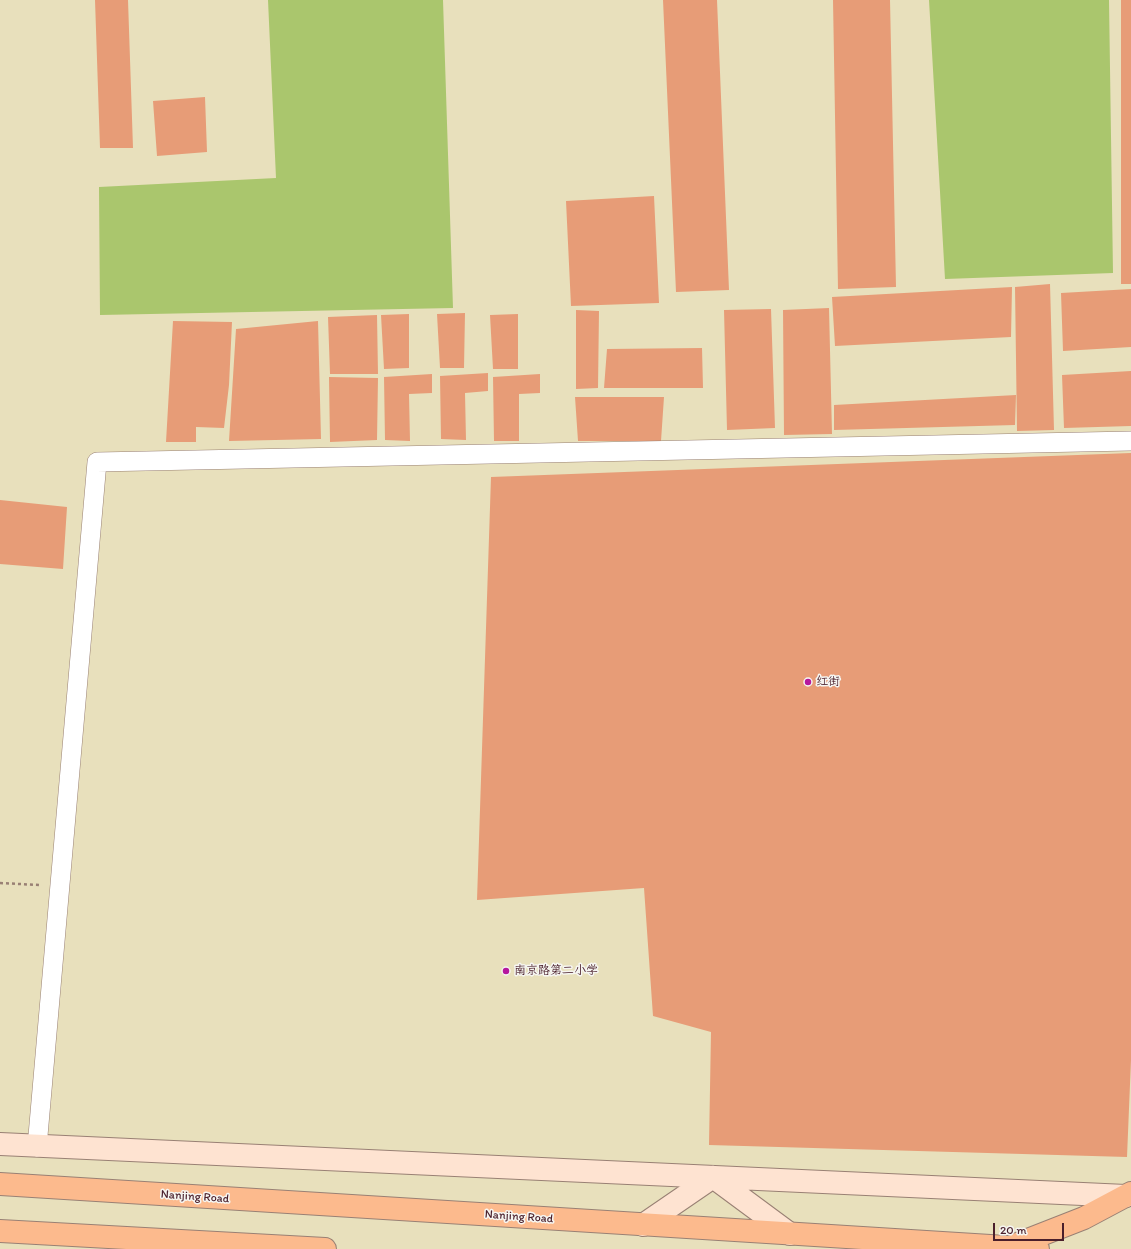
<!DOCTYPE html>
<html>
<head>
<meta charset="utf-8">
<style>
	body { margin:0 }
	#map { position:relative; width:1131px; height:1249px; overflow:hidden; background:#e8e0bc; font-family:Itim,sans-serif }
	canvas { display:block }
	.scale { position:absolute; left:993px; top:1223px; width:71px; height:18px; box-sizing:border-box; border:2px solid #4a1f2b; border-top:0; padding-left:5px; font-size:12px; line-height:14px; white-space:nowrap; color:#4a1f2b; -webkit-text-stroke:3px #f6f6f2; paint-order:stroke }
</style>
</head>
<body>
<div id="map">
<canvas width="1131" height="1249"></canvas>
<div class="scale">20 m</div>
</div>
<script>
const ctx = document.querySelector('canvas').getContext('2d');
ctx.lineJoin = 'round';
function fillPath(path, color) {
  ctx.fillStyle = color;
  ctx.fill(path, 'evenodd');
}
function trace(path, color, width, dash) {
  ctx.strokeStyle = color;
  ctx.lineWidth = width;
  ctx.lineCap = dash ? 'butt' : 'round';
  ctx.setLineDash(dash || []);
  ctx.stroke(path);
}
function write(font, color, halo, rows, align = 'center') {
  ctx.font = font + ' Itim,"LXGW WenKai TC",sans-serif';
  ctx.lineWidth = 3;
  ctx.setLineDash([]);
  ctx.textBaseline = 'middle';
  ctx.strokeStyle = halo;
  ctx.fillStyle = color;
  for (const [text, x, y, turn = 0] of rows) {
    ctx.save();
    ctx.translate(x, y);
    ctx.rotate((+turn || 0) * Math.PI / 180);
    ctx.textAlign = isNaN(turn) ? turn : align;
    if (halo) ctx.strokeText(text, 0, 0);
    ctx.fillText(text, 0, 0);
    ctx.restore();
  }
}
fillPath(new Path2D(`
	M 268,0 L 443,0 L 453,308 L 100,315 L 99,187 L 276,178 Z
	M 929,0 L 1109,0 L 1113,273 L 945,279 Z`), '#aac66d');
fillPath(new Path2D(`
	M 95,0 L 128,0 L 133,148 L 100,148 Z
	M 663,0 L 717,0 L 729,290 L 676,292 Z
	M 833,0 L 890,0 L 896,287 L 838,289 Z
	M 1121,0 L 1131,0 L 1131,284 L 1121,284 Z
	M 205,97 L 207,152 L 157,156 L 153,101 Z
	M 654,196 L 659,303 L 571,306 L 566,201 Z
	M 1050,284 L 1054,430 L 1017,431 L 1015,287 Z
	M 1012,287 L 1011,337 L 835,346 L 832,297 Z
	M 1131,289 L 1131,347 L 1063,351 L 1061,293 Z
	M 829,308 L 832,434 L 784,435 L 783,310 Z
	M 771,309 L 775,428 L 727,430 L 724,310 Z
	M 576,310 L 599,311 L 598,388 L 576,389 Z
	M 465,313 L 464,368 L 440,368 L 437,314 Z
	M 409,314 L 409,368 L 384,369 L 381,315 Z
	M 518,314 L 518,369 L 493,369 L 490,315 Z
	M 377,315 L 378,374 L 330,374 L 328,317 Z
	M 173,321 L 232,322 L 229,385 L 224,428 L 196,427 L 196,442 L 166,442 Z
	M 318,321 L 321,439 L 229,441 L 236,329 Z
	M 702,348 L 703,388 L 604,388 L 607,349 Z
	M 1131,371 L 1131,426 L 1064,428 L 1062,375 Z
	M 488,373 L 488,391 L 465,393 L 466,440 L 441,439 L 440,376 Z
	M 432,374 L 432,393 L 409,394 L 410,441 L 385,440 L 384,377 Z
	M 540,374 L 540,393 L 519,394 L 519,441 L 494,441 L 493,377 Z
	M 329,377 L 378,378 L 377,440 L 330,442 Z
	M 1016,395 L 1015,425 L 834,430 L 834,405 Z
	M 575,397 L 664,397 L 661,441 L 578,441 Z
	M 1131,453 L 1131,1060 L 1127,1157 L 709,1145 L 711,1032 L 653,1016 L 644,888 L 477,900 L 491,477 Z
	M 0,500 L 67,507 L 63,569 L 0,564 Z`), '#e79c77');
const street = new Path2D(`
	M 37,1147 L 97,462 L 1131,441`);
const secondary = new Path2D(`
	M 0,1144 L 1126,1196
	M 643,1225 L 713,1177 L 790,1234`);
const primary = new Path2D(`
	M 0,1184 L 1038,1249
	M 0,1231 L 325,1249
	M 1015,1245 L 1084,1218 L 1131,1193`);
trace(street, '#998074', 20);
trace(secondary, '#998074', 24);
trace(primary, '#998074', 24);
trace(new Path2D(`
	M 0,883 L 39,885`), '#998074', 2.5, [3, 3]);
trace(street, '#fff', 19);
trace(secondary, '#fee3d1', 22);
trace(primary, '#fcba8d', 22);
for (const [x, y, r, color] of [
	[808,682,4,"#b5179e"],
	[506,971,4,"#b5179e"]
]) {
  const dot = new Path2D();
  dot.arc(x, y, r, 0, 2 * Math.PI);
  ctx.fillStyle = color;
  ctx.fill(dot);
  trace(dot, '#f6f6f2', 1.5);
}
write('12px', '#4a1f2b', '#f6f6f2', [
	["红街",816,682],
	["南京路第二小学",514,971]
], 'left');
write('12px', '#4a1f2b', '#f6f6f2', [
	["Nanjing Road",195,1197,4],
	["Nanjing Road",519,1217,4]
]);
</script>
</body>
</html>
